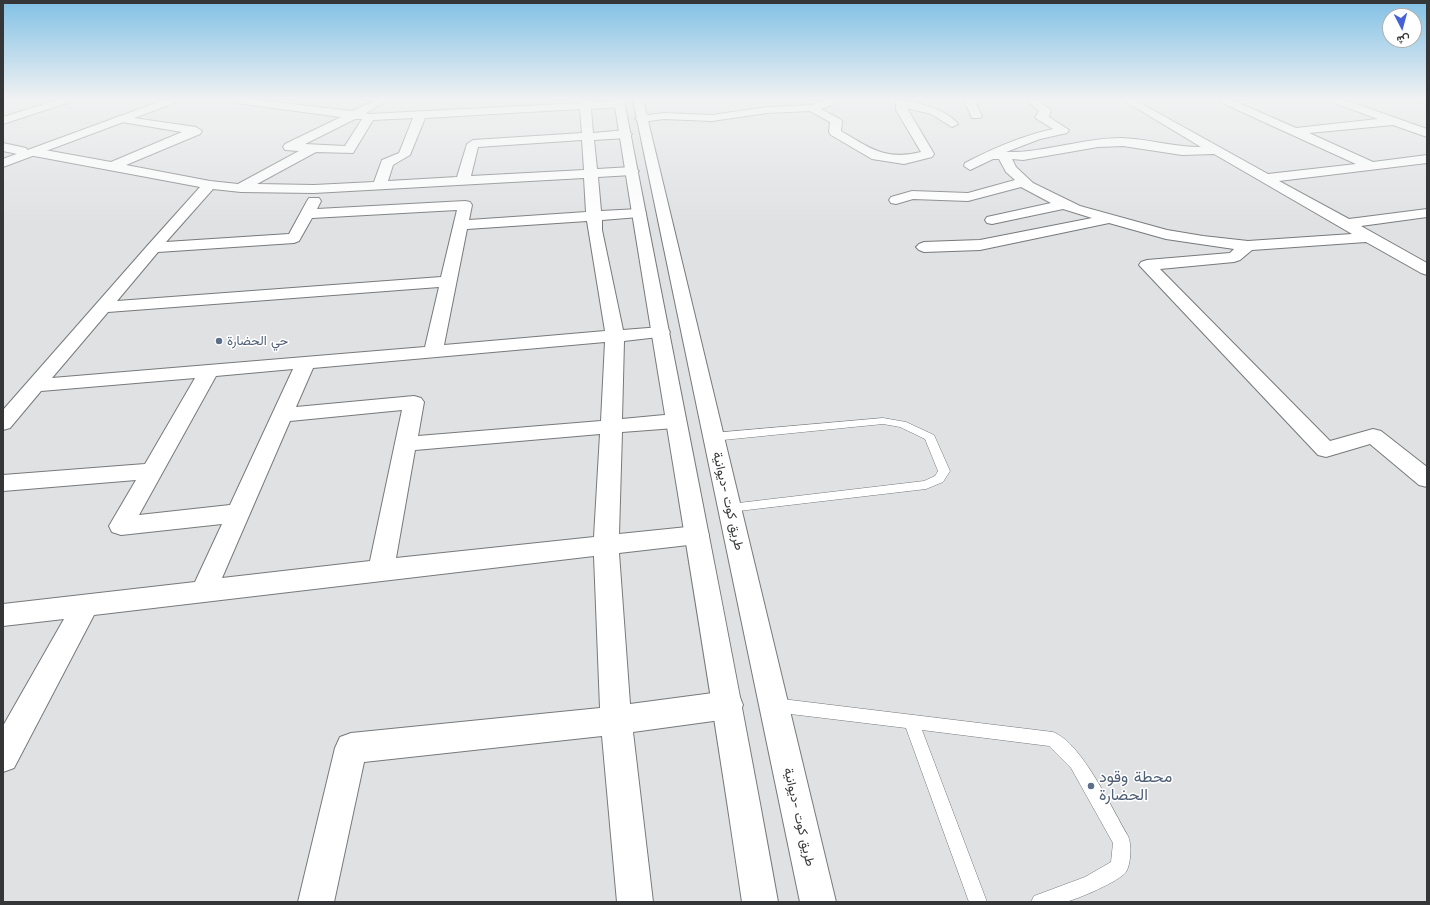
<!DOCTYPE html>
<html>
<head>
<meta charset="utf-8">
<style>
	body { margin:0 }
	#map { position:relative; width:1430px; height:905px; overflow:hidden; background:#dfe1e3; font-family:"Work Sans",Vazirmatn,sans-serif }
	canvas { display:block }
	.frame { position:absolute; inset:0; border:4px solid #353637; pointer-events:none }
	.north { position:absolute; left:1382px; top:8px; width:40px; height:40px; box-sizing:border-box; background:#fff; border:1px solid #aeafaf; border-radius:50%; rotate:174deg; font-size:11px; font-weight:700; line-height:16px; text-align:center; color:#353637 }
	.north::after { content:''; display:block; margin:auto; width:14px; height:18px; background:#4561d5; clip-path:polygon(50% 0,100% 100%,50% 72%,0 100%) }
</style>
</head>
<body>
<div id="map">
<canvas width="1430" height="905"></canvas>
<div class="frame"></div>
<div class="north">ش</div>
</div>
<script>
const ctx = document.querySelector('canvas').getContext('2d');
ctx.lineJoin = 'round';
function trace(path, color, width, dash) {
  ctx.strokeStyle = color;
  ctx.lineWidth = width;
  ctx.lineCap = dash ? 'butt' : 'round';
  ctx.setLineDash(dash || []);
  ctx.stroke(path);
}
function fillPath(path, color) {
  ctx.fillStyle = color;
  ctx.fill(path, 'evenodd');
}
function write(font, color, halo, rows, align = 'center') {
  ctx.font = font + ' "Work Sans",Vazirmatn,sans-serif';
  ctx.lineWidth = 3;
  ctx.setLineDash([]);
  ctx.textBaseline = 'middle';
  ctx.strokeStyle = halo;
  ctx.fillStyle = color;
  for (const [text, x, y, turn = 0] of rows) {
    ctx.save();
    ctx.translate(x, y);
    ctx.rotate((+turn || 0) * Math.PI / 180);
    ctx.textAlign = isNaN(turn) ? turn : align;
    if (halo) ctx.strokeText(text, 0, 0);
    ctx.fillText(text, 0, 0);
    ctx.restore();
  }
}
const lane = new Path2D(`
	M 883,418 L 906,422 L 934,435 L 950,471 L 943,482 L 926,489 L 730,512 L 726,511 L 724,508 L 726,505 L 730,504 L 924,481 L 935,476 L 938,471 L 925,439 L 900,427 L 883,424 L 713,441 L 708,437 L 713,433 Z
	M 774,698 L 1053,732 C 1082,743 1112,809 1128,836 C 1132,844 1131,864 1126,872 C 1120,881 1076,900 1065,902 C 1054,904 1042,902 1031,902 L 1034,896 L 1085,877 L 1111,862 L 1113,843 L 1071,768 L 1049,746 L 922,730 L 987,902 L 969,902 L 906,728 L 774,712 L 769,710 L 767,705 L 769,700 Z`);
const street = new Path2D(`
	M 57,100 L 71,100 L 70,102 L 3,124 L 3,117 Z
	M 231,100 L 258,100 L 352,111 L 376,100 L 389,100 L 366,113 L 369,114 L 580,103 L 580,100 L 590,100 L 591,102 L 620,101 L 626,104 L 620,107 L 591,109 L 593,133 L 626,130 L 632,134 L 626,138 L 594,140 L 597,169 L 632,167 L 639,171 L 632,175 L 598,177 L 601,211 L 639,209 L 644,210 L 646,213 L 644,216 L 639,217 L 602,220 L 602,230 L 623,330 L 661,327 L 667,328 L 670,332 L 667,336 L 624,341 L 622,419 L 675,414 L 682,416 L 686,421 L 682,426 L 675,428 L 622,432 L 619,534 L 697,526 L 706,528 L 709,535 L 706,542 L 697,544 L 619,553 L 630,704 L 728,691 L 739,695 L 743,705 L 739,715 L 728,719 L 633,732 L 653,902 L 617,902 L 602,736 L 364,762 L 334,902 L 298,902 L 335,748 L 340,737 L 351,733 L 600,708 L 594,556 L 94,615 L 14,768 L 3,772 L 3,726 L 64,619 L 3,626 L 3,604 L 195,582 L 222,524 L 121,535 L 112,532 L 109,526 L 136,480 L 3,491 L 3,475 L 145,464 L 195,378 L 41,391 L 10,428 L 3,430 L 3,410 L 148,245 L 200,187 L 34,156 L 28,152 L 34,148 L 111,162 L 182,132 L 116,121 L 114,119 L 116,117 L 120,116 L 196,127 L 202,131 L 200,134 L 126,165 L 210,181 L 238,184 L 299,151 L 285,150 L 283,147 L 285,144 L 341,117 L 236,103 ZM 580,109 L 582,133 L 473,140 L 467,144 L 457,177 L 388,181 L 393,165 L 410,155 L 425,118 ZM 413,118 L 399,153 L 382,160 L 374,182 L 314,185 L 257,184 L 316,152 L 353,153 L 373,120 ZM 355,119 L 362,119 L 345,146 L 305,144 ZM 582,140 L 584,170 L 471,176 L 478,147 ZM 584,178 L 586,212 L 469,220 L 472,205 L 470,202 L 465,201 L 317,209 L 321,201 L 319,198 L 309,198 L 307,201 L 289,234 L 166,242 L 213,189 L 241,192 L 314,193 ZM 457,210 L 441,277 L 117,301 L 158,252 L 294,243 L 299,241 L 312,218 ZM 587,221 L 605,331 L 444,345 L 467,229 ZM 439,287 L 425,347 L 52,378 L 108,312 ZM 605,342 L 601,421 L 418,436 L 424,402 L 421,398 L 414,396 L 296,407 L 313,368 ZM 293,369 L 230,505 L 139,515 L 216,376 ZM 402,410 L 370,561 L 222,578 L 290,421 ZM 600,434 L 594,537 L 396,558 L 415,450 Z
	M 825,100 L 836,100 L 832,105 L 821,109 L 840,119 L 842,121 L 841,131 C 870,148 885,161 921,152 L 896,110 L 896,100 C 912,100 947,109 958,124 L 952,127 L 931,114 L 907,108 L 934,154 L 932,157 L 904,164 L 872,159 L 831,135 L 829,132 L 830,122 L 810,111 L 767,113 L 712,121 L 664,119 L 641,122 L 635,119 L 641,116 L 664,113 L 712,115 L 767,107 L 811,105 Z
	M 964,100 L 974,100 L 982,116 L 980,118 L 972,118 Z
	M 1026,100 L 1037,100 L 1051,110 L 1049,117 L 1069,130 L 1067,133 L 1040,139 L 1006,152 C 1045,153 1082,138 1122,138 C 1148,139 1174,147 1201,147 L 1123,100 L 1135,100 L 1268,174 L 1356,164 L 1220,102 L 1219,100 L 1232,100 L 1296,128 L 1378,119 L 1332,102 L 1331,100 L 1345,100 L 1427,129 L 1427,137 L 1393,125 L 1309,133 L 1373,162 L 1427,155 L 1427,163 L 1279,181 L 1349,219 L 1427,209 L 1427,217 L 1361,226 L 1427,263 L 1427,275 L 1421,273 L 1366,242 L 1252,250 L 1240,260 L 1234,262 L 1160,269 L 1330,441 L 1373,429 L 1381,431 L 1427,467 L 1427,487 L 1419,485 L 1370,444 L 1326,457 L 1318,455 L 1139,265 L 1141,262 L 1147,260 L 1230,253 L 1234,249 L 1166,239 L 1109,223 L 980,250 L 924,252 L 919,250 L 916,247 L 919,244 L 924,242 L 980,240 L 1092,218 L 1063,209 L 992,224 L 987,223 L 985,220 L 987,217 L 1051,203 L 1021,187 L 968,201 L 913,199 L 896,204 L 891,203 L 889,200 L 891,197 L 912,191 L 968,193 L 1015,180 L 1006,172 L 999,159 L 993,159 L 970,170 L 964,166 L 965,163 C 994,148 1021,136 1053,129 L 1037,119 L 1035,117 L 1039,111 ZM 1123,146 L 1182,155 L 1214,154 L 1352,234 L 1248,241 L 1203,236 L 1167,230 L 1080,206 L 1033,183 L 1016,167 L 1012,159 L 1023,160 L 1098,147 Z
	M 1417,100 L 1427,100 L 1427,104 L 1418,102 Z
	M 3,143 L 26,148 L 28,151 L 22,155 L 3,151 Z`);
const secondary = new Path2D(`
	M 164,100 L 178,100 L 177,102 L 3,167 L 3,159 Z`);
const primary = new Path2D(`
	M 614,100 L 624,100 C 675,367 730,634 778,902 L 742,902 C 703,634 656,367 614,100 Z
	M 633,100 L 643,100 L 836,902 L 800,902 Z`);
trace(lane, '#77797b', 1);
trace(street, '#77797b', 2);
trace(secondary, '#77797b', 2);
trace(primary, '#77797b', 2);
fillPath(lane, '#fff');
fillPath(street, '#fff');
fillPath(secondary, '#fff');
fillPath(primary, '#fff');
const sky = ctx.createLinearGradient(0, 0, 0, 226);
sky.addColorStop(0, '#81c0e5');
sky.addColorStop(0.44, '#f1f2f2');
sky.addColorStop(1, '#f1f2f200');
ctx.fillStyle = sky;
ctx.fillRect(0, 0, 1430, 226);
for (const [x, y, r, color] of [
	[219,341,4,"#5c6f8a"],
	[1091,786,4,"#5c6f8a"]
]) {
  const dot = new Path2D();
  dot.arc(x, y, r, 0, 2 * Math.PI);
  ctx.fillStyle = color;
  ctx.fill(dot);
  trace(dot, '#fff', 1.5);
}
write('13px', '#4e5e75', '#fff', [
	["حي الحضارة",227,341]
], 'left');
write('13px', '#353637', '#fff', [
	["طريق كوت -ديوانية",728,501,77],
	["طريق كوت -ديوانية",799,817,77]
]);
write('16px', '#4e5e75', '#fff', [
	["محطة وقود",1099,777],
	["الحضارة",1099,795]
], 'left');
</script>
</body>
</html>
